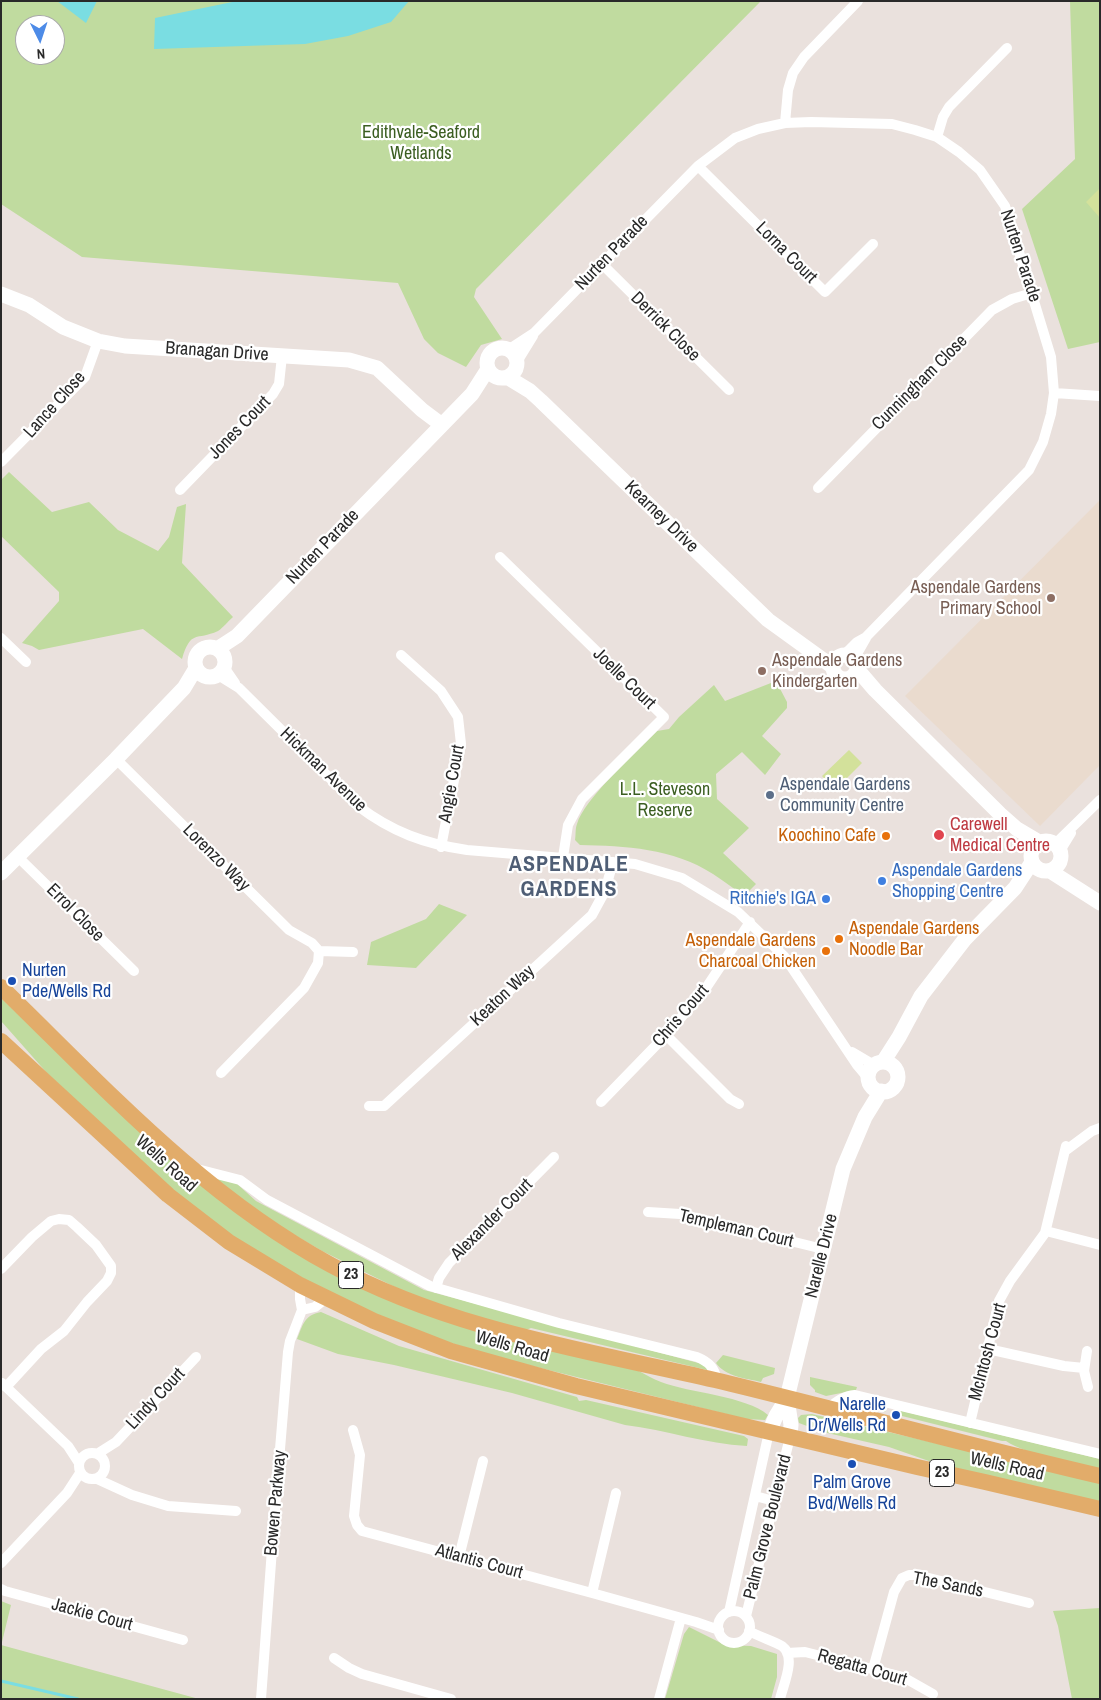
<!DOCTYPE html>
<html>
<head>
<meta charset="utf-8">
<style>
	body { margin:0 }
	#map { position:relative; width:1101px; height:1700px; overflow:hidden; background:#eae1dd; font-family:"Archivo Narrow",sans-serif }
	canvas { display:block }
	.frame { position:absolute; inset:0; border:2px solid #292929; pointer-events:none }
	.north { position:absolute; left:15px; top:15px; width:50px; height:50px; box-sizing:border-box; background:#fff; border:1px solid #a9a9a9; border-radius:50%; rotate:176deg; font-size:14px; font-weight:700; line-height:20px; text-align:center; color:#292929 }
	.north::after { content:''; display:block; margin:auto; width:18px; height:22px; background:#4d8be7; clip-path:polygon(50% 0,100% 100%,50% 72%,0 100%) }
</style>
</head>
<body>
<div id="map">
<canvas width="1101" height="1700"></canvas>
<div class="frame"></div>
<div class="north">N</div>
</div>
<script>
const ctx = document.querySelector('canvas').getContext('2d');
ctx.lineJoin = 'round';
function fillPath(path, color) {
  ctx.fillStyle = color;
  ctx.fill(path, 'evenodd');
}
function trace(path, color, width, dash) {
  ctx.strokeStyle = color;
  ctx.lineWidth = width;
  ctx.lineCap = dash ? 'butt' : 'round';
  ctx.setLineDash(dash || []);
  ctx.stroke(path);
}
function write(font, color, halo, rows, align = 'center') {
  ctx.font = font + ' "Archivo Narrow",sans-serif';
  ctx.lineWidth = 4.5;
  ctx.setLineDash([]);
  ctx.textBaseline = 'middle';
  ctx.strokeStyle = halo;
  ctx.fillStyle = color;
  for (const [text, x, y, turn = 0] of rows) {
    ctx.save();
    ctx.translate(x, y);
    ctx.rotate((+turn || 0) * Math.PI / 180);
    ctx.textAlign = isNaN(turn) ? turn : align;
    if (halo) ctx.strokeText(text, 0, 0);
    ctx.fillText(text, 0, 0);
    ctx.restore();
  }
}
fillPath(new Path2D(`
	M 1100,500 L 1100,765 L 1040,826 L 905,696 Z`), '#eadbce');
fillPath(new Path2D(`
	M 1,1 L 761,1 L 476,289 L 474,297 L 502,339 L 481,345 L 466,367 L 438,353 L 424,339 L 398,283 L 82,257 L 1,204 ZM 25,25 L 55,25 L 55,55 L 25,55 Z
	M 1070,1 L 1100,1 L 1100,342 L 1068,349 L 1022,209 L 1075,159 Z
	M 9,472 L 52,512 L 89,502 L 118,530 L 158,551 L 169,537 L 177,507 L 186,504 L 182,563 L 233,617 C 228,621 223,628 218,631 C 196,641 191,629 182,659 L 143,629 L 39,650 L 32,646 L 22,643 L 59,601 L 59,592 L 1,536 L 1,480 Z
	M 776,681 L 787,702 L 787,708 L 762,736 L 781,754 L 765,775 L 742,752 L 716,774 L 717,799 L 749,828 L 723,853 L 756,884 L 744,896 C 734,889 724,881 713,874 C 673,848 625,846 580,845 L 575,840 C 576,835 575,829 577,824 C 584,800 631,757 651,737 L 657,731 L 669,729 L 679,717 L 714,685 L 725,701 Z
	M 439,904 L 467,915 L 416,968 L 367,965 L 371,942 L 426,919 Z
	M 1,998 L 173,1161 L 341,1275 L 637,1370 C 645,1374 653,1379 661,1382 C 690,1393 746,1396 768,1415 L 765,1420 L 746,1419 L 508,1360 L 434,1338 L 328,1294 L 229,1234 L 182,1200 L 47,1073 L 1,1021 Z
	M 213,1177 L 235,1182 L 256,1201 L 424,1290 L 706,1365 L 707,1370 L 531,1328 L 526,1330 L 474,1317 L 405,1292 L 322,1251 L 257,1213 Z
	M 321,1312 L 399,1346 L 577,1397 L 579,1401 L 586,1400 L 744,1436 L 748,1439 L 747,1446 C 706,1444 666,1430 625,1425 L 512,1393 L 394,1365 L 338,1354 L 297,1339 C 303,1325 304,1315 321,1312 Z
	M 723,1355 L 775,1368 L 774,1374 L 763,1378 L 761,1382 C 745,1378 726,1377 716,1363 Z
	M 810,1377 L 857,1387 L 856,1390 L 826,1396 L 815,1392 L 815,1390 L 810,1385 Z
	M 853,1400 L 887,1407 L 885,1412 L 847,1403 L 847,1401 Z
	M 898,1410 L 1100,1459 L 1100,1470 C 1076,1464 1025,1454 1006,1441 L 1002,1441 L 898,1415 Z
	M 812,1414 L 1100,1482 L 1100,1503 L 943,1466 L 889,1447 L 823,1432 L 799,1423 L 798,1418 L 801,1415 Z
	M 1,1601 L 11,1605 L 2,1642 L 1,1641 Z
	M 1100,1608 L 1100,1699 L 1072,1699 L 1058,1626 L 1053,1611 Z
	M 689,1627 L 725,1645 L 751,1646 L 777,1654 L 777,1677 L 771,1699 L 665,1699 L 684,1634 Z
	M 1,1645 L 199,1699 L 1,1699 Z`), '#c0db9f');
fillPath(new Path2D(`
	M 1100,188 L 1100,218 L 1086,202 Z
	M 849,750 L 862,763 L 835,790 L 822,776 Z`), '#d3e19b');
fillPath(new Path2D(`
	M 57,1 L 97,1 L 86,23 Z
	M 237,1 L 409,1 L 391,22 L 348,36 L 305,44 L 154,49 L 155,18 Z`), '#7adde2');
trace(new Path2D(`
	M 1,1681 L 78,1699`), '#7adde2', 3);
trace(new Path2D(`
	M 785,123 L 788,90 L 793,73 L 804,57 L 858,1
	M 937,137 L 943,117 L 949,107 L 1007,48
	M 698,166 L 825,292 L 873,244
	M 601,263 L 729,390
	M 508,350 L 534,333 L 698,166 L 735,138 L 758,129 L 785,123 L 811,122 L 892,124 L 915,130 L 937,137 L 959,152 L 980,170 L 1005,206 L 1051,357 L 1054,393 L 1051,414 L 1043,442 L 1029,470 L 866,637 L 857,642 L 844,655
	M 517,362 L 533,336
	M 1054,393 L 1100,396
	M 1,462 L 85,377 L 98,341
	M 818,488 L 992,310 L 1012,299 L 1032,293
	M 180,490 L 273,394 L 279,384 L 282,356
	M 500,557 L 664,717 L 582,799 L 568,825 L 563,857
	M 1,638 L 26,662
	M 401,655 L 441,691 L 458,717 L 461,744 L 441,847
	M 854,659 L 866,638
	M 224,667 L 235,683
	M 218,675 L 239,688 L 358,806 C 392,832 425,844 467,850 L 635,864 L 682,878 L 738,912 L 784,956 L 857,1065 L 868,1078
	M 116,759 L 289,930 L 312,943 L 319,951 L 353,952
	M 1055,844 L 1100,800
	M 1060,851 L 1071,833
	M 17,856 L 134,971
	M 666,1035 L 730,1099 L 739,1104
	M 852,1052 L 874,1065
	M 221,1073 L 304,988 L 318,963 L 319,951
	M 601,1102 L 666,1035 L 704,991 L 750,922
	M 369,1106 L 384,1106 L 592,915 L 605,891 L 613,862
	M 1065,1151 L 1092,1131 L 1100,1128
	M 197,1169 L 240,1180 L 267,1200 L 430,1286 L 559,1323 L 697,1357 C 709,1362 715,1368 717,1381
	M 648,1212 L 680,1214 L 823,1249
	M 1046,1231 L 1100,1245
	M 1,1269 L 32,1237 L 51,1221 L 59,1219 L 69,1220 L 77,1227 L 96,1245 L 111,1266 L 111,1273 L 107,1281 L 87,1302 L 64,1331 L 41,1349 L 6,1387
	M 436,1288 L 439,1278 L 449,1263 L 554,1157
	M 302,1310 L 315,1307 L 325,1299
	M 988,1349 L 1064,1366 L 1084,1368
	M 1087,1351 L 1084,1371 L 1088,1387
	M 2,1383 L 68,1446 L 79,1463
	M 829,1408 C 837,1401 844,1396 855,1395 L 1100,1454
	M 970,1423 L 999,1301 L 1010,1281 L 1045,1233 L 1066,1146
	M 353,1430 L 360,1455 L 354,1516 L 357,1525 L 362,1531 L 592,1593 L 696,1622 L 719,1630
	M79 1466a13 13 0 1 1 26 0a13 13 0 1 1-26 0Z
	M 97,1454 L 116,1442 L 196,1357
	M 97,1479 L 132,1495 L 168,1506 L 236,1511
	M 755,1496 L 774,1501
	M 459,1557 L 483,1461
	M 1,1563 L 67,1493 L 80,1473
	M 1,1589 L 5,1591 L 183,1640
	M 592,1593 L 616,1493
	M718 1627a16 16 0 1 1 32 0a16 16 0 1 1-32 0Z
	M 729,1612 L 769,1432
	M 746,1616 L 790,1437
	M 749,1631 C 758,1636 775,1642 782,1646 C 797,1657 783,1685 780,1699
	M 787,1653 L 805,1652 L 903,1677 L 933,1694
	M 334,1658 L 349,1668 L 362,1674 L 451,1699
	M 873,1669 L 894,1592 L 902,1578 L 909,1575 L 917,1575 L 1029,1603
	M 261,1699 L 274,1522 L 288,1352 L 290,1341 L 302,1310 L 300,1299 L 300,1285
	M 659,1699 L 681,1618`), '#fff', 10);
trace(new Path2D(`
	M 1,294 L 29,305 L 63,327 L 98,341 L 125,346 L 349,360 L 377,368 L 422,410 L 442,425
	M487 363a15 15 0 1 1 30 0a15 15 0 1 1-30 0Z
	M 507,377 L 530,391 L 541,401 L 768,620 L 833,667
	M195 662a15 15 0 1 1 30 0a15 15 0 1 1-30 0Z
	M 217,649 L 237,636 L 472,394 L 488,369
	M833 667a12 12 0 1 1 24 0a12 12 0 1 1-24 0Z
	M 857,669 L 875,690 L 1000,814 L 1017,829 L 1039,842
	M1031 856a15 15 0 1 1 30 0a15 15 0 1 1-30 0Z
	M 1050,871 L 1100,903
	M 1,873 L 116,759 L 184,688 L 196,668
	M 883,1062 L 899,1037 L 921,996 L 965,939 L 1015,888 L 1032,862
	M868 1077a15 15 0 1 1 30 0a15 15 0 1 1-30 0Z
	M 769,1432 L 776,1416 L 787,1398
	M 790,1437 L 791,1425 L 787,1398 L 843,1169 L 865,1117 L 881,1091`), '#fff', 15);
trace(new Path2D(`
	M 1,987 C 105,1088 203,1196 331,1265 C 451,1330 585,1350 715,1380 C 844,1411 971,1446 1100,1476
	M 1,1041 L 168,1195 L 229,1242 L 300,1285 L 374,1321 L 451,1351 L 576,1386 L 917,1467 L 985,1482 L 1100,1509`), '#e2ac6a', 16);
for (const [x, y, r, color] of [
	[1051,598,5,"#8d6e63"],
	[762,671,5,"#8d6e63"],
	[770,795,5,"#5c6f8a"],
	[939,835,6,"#e0444e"],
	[886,836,5,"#e8710a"],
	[882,881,5,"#3f7fe0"],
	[826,899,5,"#3f7fe0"],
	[839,939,5,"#e8710a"],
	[826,951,5,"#e8710a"],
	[12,981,5,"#1a4fb4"],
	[896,1415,5,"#1a4fb4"],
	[852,1464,5,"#1a4fb4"]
]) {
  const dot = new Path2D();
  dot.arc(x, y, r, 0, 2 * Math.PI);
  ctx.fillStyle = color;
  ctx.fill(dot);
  trace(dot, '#fff', 2);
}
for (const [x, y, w] of [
	[351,1275,25],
	[942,1473,25]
]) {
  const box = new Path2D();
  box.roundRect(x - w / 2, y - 13.5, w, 27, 4);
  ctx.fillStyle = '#fff';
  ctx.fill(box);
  trace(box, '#292929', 1);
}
write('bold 16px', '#292929', null, [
	["23",351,1275],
	["23",942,1473]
]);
write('18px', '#3b5e21', '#fff', [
	["Edithvale-Seaford",421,133],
	["Wetlands",421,154],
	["L.L. Steveson",665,790],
	["Reserve",665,811]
]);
write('18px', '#292929', '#fff', [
	["Nurten Parade",612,253,-46],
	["Lorna Court",786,253,45],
	["Nurten Parade",1020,256,72],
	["Derrick Close",665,327,45],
	["Branagan Drive",217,352,4],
	["Cunningham Close",920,383,-45],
	["Lance Close",55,405,-48],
	["Jones Court",240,428,-46],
	["Kearney Drive",661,517,44],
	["Nurten Parade",323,547,-46],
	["Joelle Court",624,679,44],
	["Hickman Avenue",323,770,44],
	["Angie Court",452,784,-80],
	["Lorenzo Way",216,858,45],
	["Errol Close",75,913,45],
	["Keaton Way",503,996,-43],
	["Chris Court",681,1016,-49],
	["Wells Road",166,1164,42],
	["Alexander Court",492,1220,-45],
	["Templeman Court",736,1229,13],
	["Narelle Drive",822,1256,-76],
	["Wells Road",512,1347,16],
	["McIntosh Court",988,1352,-75],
	["Lindy Court",156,1399,-47],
	["Wells Road",1007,1467,13],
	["Bowen Parkway",276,1503,-85],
	["Palm Grove Boulevard",768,1527,-76],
	["Atlantis Court",479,1562,15],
	["The Sands",948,1585,11],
	["Jackie Court",92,1615,15],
	["Regatta Court",862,1668,16]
]);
write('18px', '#785e54', '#fff', [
	["Aspendale Gardens",1041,588],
	["Primary School",1041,609],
	["Aspendale Gardens",772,661,"left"],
	["Kindergarten",772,682,"left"]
], 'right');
write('18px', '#4e5e75', '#fff', [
	["Aspendale Gardens",780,785],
	["Community Centre",780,806]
], 'left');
write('18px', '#be3a42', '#fff', [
	["Carewell",950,825],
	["Medical Centre",950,846]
], 'left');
write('18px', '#c56008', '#fff', [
	["Koochino Cafe",876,836],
	["Aspendale Gardens",849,929,"left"],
	["Noodle Bar",849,950,"left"],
	["Aspendale Gardens",816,941],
	["Charcoal Chicken",816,962]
], 'right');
write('18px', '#366cbe', '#fff', [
	["Aspendale Gardens",892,871],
	["Shopping Centre",892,892],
	["Ritchie's IGA",816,899,"right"]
], 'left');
write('18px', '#164399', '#fff', [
	["Nurten",22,971],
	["Pde/Wells Rd",22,992],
	["Narelle",886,1405,"right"],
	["Dr/Wells Rd",886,1426,"right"],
	["Palm Grove",852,1483,"center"],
	["Bvd/Wells Rd",852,1504,"center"]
], 'left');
ctx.letterSpacing = '1px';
write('bold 22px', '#4f5e75', '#fff', [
	["ASPENDALE",569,865],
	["GARDENS",569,890]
]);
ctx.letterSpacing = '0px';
</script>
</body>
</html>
